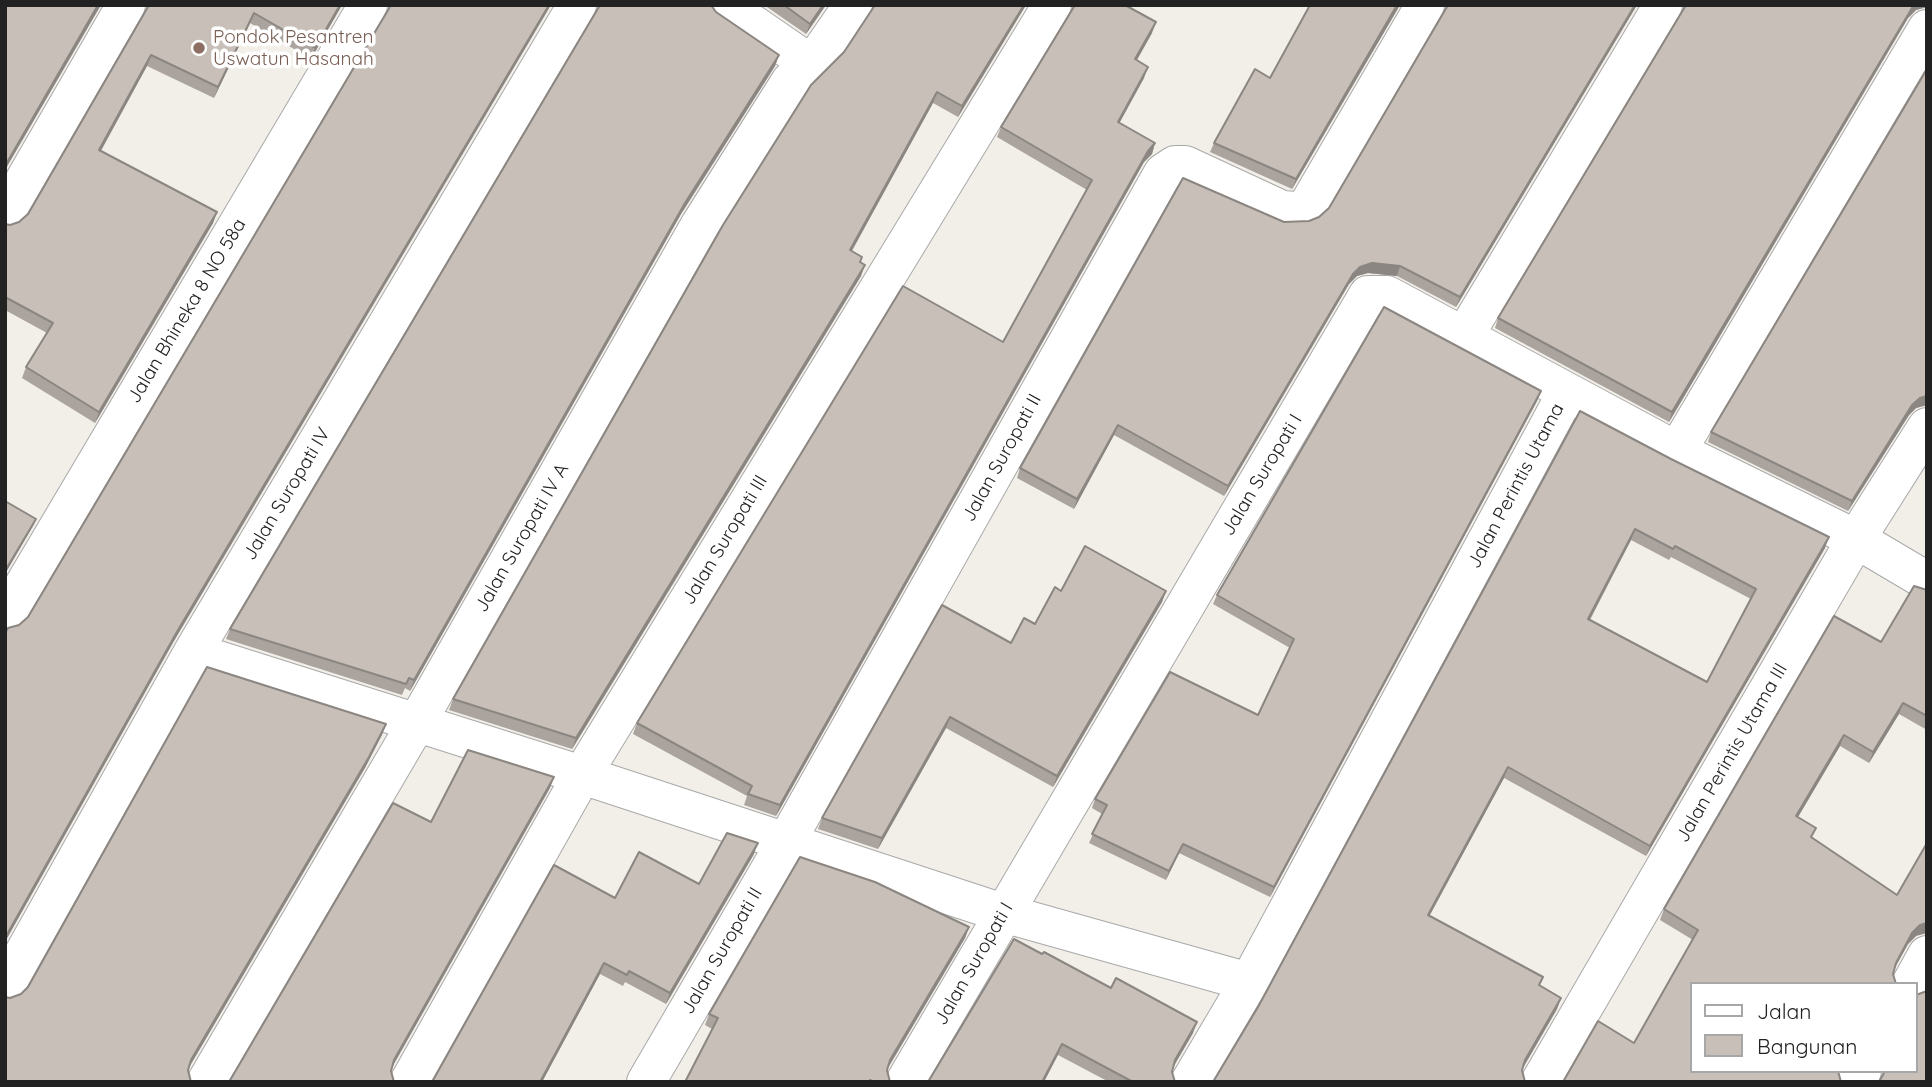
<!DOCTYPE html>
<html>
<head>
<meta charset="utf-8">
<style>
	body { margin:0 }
	#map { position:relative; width:1932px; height:1087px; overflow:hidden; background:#f2efe9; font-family:Quicksand,sans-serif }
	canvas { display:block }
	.frame { position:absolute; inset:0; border:7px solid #222; pointer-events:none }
	.legend { position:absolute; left:1690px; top:982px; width:228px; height:91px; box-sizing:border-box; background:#fff; border:2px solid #a7a7a7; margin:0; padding:9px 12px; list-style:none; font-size:21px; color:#222 }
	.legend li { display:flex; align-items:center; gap:14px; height:35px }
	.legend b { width:35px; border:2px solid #a7a7a7 }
</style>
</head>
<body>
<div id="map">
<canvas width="1932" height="1087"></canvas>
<div class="frame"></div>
<ul class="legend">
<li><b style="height:9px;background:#fff"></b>Jalan</li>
<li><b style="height:19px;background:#c7bfb8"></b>Bangunan</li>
</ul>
</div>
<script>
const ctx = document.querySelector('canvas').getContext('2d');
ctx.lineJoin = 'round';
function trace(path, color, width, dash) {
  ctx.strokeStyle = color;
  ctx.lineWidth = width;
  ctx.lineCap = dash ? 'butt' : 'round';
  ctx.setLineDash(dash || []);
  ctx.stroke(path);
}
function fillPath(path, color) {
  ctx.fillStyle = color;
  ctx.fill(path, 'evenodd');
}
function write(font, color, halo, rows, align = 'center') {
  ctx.font = font + ' Quicksand,sans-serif';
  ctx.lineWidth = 7;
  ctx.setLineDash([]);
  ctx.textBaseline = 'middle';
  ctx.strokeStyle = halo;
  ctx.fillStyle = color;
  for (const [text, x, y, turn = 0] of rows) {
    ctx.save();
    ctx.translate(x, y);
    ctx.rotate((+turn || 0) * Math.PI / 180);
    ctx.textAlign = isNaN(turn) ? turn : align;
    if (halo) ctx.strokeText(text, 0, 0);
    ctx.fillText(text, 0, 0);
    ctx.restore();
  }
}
const street = new Path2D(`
	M 725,5 L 809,63
	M 5,214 L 126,5
	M 1463,338 L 1663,5
	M 1677,451 L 1927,29
	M 5,617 L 368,5
	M 193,652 L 582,775 L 1003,913 L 1249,982
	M 1911,984 L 1927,955
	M 5,987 L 193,652 L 577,5
	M 206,1082 L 416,724 L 700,225 L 790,82 L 822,50 L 853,5
	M 409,1082 L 582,775 L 1052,5
	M 646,1082 L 786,842 L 1163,173 L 1175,165 L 1185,165 L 1282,210 L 1297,211 L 1307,207 L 1425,5
	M 905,1082 L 1368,295 L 1387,295 L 1677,451 L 1856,539 L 1927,581
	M 1190,1082 L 1249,982 L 1567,392
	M 1540,1082 L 1856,539 L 1927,427
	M 1856,1082 L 1862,1071`);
trace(street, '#a9a9a9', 40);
trace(street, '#fff', 38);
fillPath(new Path2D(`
	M 148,5 L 342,5 L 311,59 L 250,23 L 214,98 L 147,66 L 101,151 L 217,212 L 213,223 L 95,423 L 22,378 L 26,367 L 47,333 L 5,310 L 5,224 L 10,225 L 19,222 L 28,214 L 147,9 Z
	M 599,5 L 711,5 L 716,12 L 779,55 L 775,66 L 681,214 L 410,691 L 405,688 L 402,695 L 226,639 L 230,629 L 598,9 Z
	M 764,5 L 826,5 L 806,34 Z
	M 874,5 L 1026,5 L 958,117 L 933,103 L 852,251 L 861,262 L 861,276 L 572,749 L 449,710 L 453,699 L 844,52 L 875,7 Z
	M 1074,5 L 1125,5 L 1152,33 L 1137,60 L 1144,78 L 1119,123 L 1155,143 L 1152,154 L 1144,162 L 776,816 L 744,805 L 747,796 L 633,734 L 637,723 L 1003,342 L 1087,190 L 997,137 L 1001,127 Z
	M 1400,5 L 1292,189 L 1210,152 L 1214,143 L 1270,78 Z
	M 1447,5 L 1637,5 L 1456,307 L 1397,276 L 1368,273 L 1357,276 L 1349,284 L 1224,496 L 1114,435 L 1074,509 L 1017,478 L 1020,468 L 1284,222 L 1309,221 L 1319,217 L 1329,208 L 1446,9 Z
	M 1685,5 L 1927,5 L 1927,7 L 1916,10 L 1908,18 L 1669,422 L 1495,328 L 1498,318 L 1684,9 Z
	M 1537,401 L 1270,897 L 1179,853 L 1166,880 L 1089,843 L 1102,814 L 1092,808 L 1095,799 L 1258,715 L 1290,648 L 1213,604 L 1217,595 Z
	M 1927,405 L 1916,408 L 1909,415 L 1848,511 L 1708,442 L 1711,432 Z
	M 1580,411 L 1825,548 L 1646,856 L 1504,778 L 1429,916 L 1543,977 L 1540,985 L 1561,998 L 1557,1009 L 1523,1068 L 1258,1007 ZM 1631,540 L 1669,560 L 1671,557 L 1751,599 L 1707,682 L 1590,620 Z
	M 1927,590 L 1927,730 L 1899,714 L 1869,763 L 1840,746 L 1798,817 L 1813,838 L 1916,936 L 1908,944 L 1894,969 L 1634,1043 L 1693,940 L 1660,920 L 1664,909 L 1881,642 Z
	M 1061,591 L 1166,591 L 1162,602 L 1053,787 L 946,728 L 878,849 L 818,829 L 822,818 L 1011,643 L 1035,624 Z
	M 754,854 L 666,1004 L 625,982 L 623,986 L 600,974 L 542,1082 L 432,1082 L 615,898 L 699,884 Z
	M 969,927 L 965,938 L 888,1068 L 887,1070 L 890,1082 L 685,1082 L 712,1029 L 705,1025 L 709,1014 Z
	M 1014,939 L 1193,1033 L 1173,1067 L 1172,1072 L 1175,1082 L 1109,1082 L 1058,1055 Z`), '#aba49e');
fillPath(new Path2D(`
	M 98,5 L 101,5 L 5,170 L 5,166 Z
	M 340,5 L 342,5 L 311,59 L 315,48 Z
	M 549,5 L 551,5 L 174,641 L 5,942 L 5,938 L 178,630 Z
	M 823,5 L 826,5 L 806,34 L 810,24 Z
	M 1024,5 L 1026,5 L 958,117 L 962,106 Z
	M 1397,5 L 1400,5 L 1292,189 L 1296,179 Z
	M 1635,5 L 1637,5 L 1456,307 L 1460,297 Z
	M 1915,5 L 1927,5 L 1927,7 L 1916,10 L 1908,18 L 1669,422 L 1672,412 L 1912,8 Z
	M 254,13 L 250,23 L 214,98 L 218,87 Z
	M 1156,22 L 1152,33 L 1131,70 L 1135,59 Z
	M 151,55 L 147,66 L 95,161 L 99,150 Z
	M 779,55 L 775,66 L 681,214 L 410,691 L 414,680 L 685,203 Z
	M 1148,67 L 1144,78 L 1114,133 L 1118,122 Z
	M 937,92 L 933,103 L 846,261 L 850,250 Z
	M 1155,143 L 1152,154 L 1144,162 L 776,816 L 780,805 L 1148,151 Z
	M 217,212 L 213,223 L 95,423 L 99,412 Z
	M 1372,263 L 1400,266 L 1397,276 L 1368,273 L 1357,276 L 1349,284 L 1224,496 L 1228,486 L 1353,274 L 1360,267 Z
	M 865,265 L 861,276 L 572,749 L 576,738 Z
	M 1541,391 L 1537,401 L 1270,897 L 1274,887 Z
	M 1927,396 L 1927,405 L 1916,408 L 1909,415 L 1848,511 L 1852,501 L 1912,405 L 1920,398 Z
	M 1118,425 L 1114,435 L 1074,509 L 1077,499 Z
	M 36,519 L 33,526 L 5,574 L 5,571 Z
	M 1635,529 L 1631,540 L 1584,630 L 1588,619 Z
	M 1829,537 L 1825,548 L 1646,856 L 1650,846 Z
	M 1166,591 L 1162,602 L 1053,787 L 1057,776 Z
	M 1903,703 L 1899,714 L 1869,763 L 1873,752 Z
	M 950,717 L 946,728 L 878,849 L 882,838 Z
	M 386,724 L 382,735 L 365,768 L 187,1071 L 191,1060 Z
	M 1844,735 L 1840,746 L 1792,827 L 1796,816 Z
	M 1508,767 L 1504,778 L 1424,926 L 1428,915 Z
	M 554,777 L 550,788 L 390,1071 L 394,1060 Z
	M 758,843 L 754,854 L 666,1004 L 670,993 Z
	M 1183,844 L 1179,853 L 1166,880 L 1169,871 Z
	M 1927,923 L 1927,933 L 1916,936 L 1908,944 L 1892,973 L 1896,963 L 1912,933 L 1920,925 Z
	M 969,927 L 965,938 L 886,1071 L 890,1060 Z
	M 604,963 L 600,974 L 542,1082 L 540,1082 Z
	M 1561,998 L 1557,1009 L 1521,1071 L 1525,1060 Z
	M 1197,1022 L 1193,1033 L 1171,1071 L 1175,1060 Z
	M 1062,1044 L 1058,1055 L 1044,1082 L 1042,1082 Z`), '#8b8681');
const building = new Path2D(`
	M 5,5 L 98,5 L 5,166 Z
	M 149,5 L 340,5 L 315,48 L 254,13 L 218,87 L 151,55 L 99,150 L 217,212 L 99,412 L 26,367 L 53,323 L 5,297 L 5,224 L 10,225 L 19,222 L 28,214 Z
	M 391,5 L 549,5 L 178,630 L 5,938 L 5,633 L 8,628 L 19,625 L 28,617 Z
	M 600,5 L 711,5 L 716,12 L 779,55 L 685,203 L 414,680 L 409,678 L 406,684 L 230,629 Z
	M 784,5 L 823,5 L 810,24 Z
	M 875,5 L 1024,5 L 962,106 L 937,92 L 850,250 L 862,257 L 860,262 L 865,265 L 576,738 L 453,699 L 723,225 L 811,85 L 844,52 Z
	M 1075,5 L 1125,5 L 1156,22 L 1135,59 L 1148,67 L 1118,122 L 1155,143 L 1148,151 L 780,805 L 748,794 L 752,786 L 637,723 L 903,286 L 1003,342 L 1092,180 L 1001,127 Z
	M 1310,5 L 1397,5 L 1296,179 L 1214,143 L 1255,69 L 1270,78 Z
	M 1448,5 L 1635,5 L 1460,297 L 1400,266 L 1372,263 L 1360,267 L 1353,274 L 1228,486 L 1118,425 L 1077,499 L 1020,468 L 1183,178 L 1284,222 L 1309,221 L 1319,217 L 1329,208 Z
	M 1686,5 L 1915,5 L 1912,8 L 1672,412 L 1498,318 Z
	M 1927,69 L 1927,396 L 1920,398 L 1912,405 L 1852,501 L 1711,432 Z
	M 1384,307 L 1541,391 L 1274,887 L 1183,844 L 1169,871 L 1092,834 L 1107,805 L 1095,799 L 1170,672 L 1258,715 L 1294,639 L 1217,595 Z
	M 1580,411 L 1671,459 L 1829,537 L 1650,846 L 1508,767 L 1428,915 L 1543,977 L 1539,985 L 1561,998 L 1525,1060 L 1522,1070 L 1525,1082 L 1213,1082 L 1258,1007 ZM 1635,529 L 1673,549 L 1675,546 L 1756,589 L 1707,682 L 1588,619 Z
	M 5,501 L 36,519 L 5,571 Z
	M 1085,546 L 1166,591 L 1057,776 L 950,717 L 882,838 L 822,818 L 942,605 L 1011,643 L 1024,618 L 1035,624 L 1055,587 L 1061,591 Z
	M 1914,586 L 1927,590 L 1927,716 L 1903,703 L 1873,752 L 1844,735 L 1796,816 L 1816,828 L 1811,837 L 1897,895 L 1927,843 L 1927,923 L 1920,925 L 1912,933 L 1896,963 L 1893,974 L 1896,984 L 1692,984 L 1692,1071 L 1838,1071 L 1841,1082 L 1563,1082 L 1598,1021 L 1634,1043 L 1698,930 L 1664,909 L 1834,616 L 1881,642 Z
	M 207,667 L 386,724 L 369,757 L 191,1060 L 188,1070 L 191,1082 L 5,1082 L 5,997 L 10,998 L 21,994 L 28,987 Z
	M 468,750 L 554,777 L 394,1060 L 391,1071 L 394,1082 L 229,1082 L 393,803 L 431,822 Z
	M 727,833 L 758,843 L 670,993 L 629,971 L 627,975 L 604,963 L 540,1082 L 432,1082 L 554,865 L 615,898 L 639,852 L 699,884 Z
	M 800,857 L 875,882 L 969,927 L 890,1060 L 887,1070 L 890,1082 L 874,1082 L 870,1080 L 869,1082 L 685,1082 L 718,1018 L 709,1014 Z
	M 1014,939 L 1042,954 L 1044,952 L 1111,988 L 1116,978 L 1197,1022 L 1175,1060 L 1172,1072 L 1175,1082 L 1133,1082 L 1062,1044 L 1042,1082 L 928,1082 Z
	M 1927,991 L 1927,1082 L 1879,1082 L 1885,1071 L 1916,1071 L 1916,995 Z`);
fillPath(building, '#c7bfb8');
trace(building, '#8b8681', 2);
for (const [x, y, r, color] of [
	[199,48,7,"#8d6e63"]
]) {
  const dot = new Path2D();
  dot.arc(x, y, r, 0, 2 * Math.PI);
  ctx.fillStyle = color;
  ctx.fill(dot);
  trace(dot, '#fff', 2.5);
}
write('19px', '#785e54', '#fff', [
	["Pondok Pesantren",213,37],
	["Uswatun Hasanah",213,59]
], 'left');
write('19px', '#222', '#fff', [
	["Jalan Bhineka 8 NO 58a",187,311,-59],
	["Jalan Suropati II",1002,458,-61],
	["Jalan Suropati I",1262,475,-59],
	["Jalan Perintis Utama",1516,486,-62],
	["Jalan Suropati IV",287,494,-59],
	["Jalan Suropati IV A",522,538,-60],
	["Jalan Suropati III",725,540,-59],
	["Jalan Perintis Utama III",1732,753,-60],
	["Jalan Suropati II",722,951,-60],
	["Jalan Suropati I",974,964,-60]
]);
</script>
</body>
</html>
